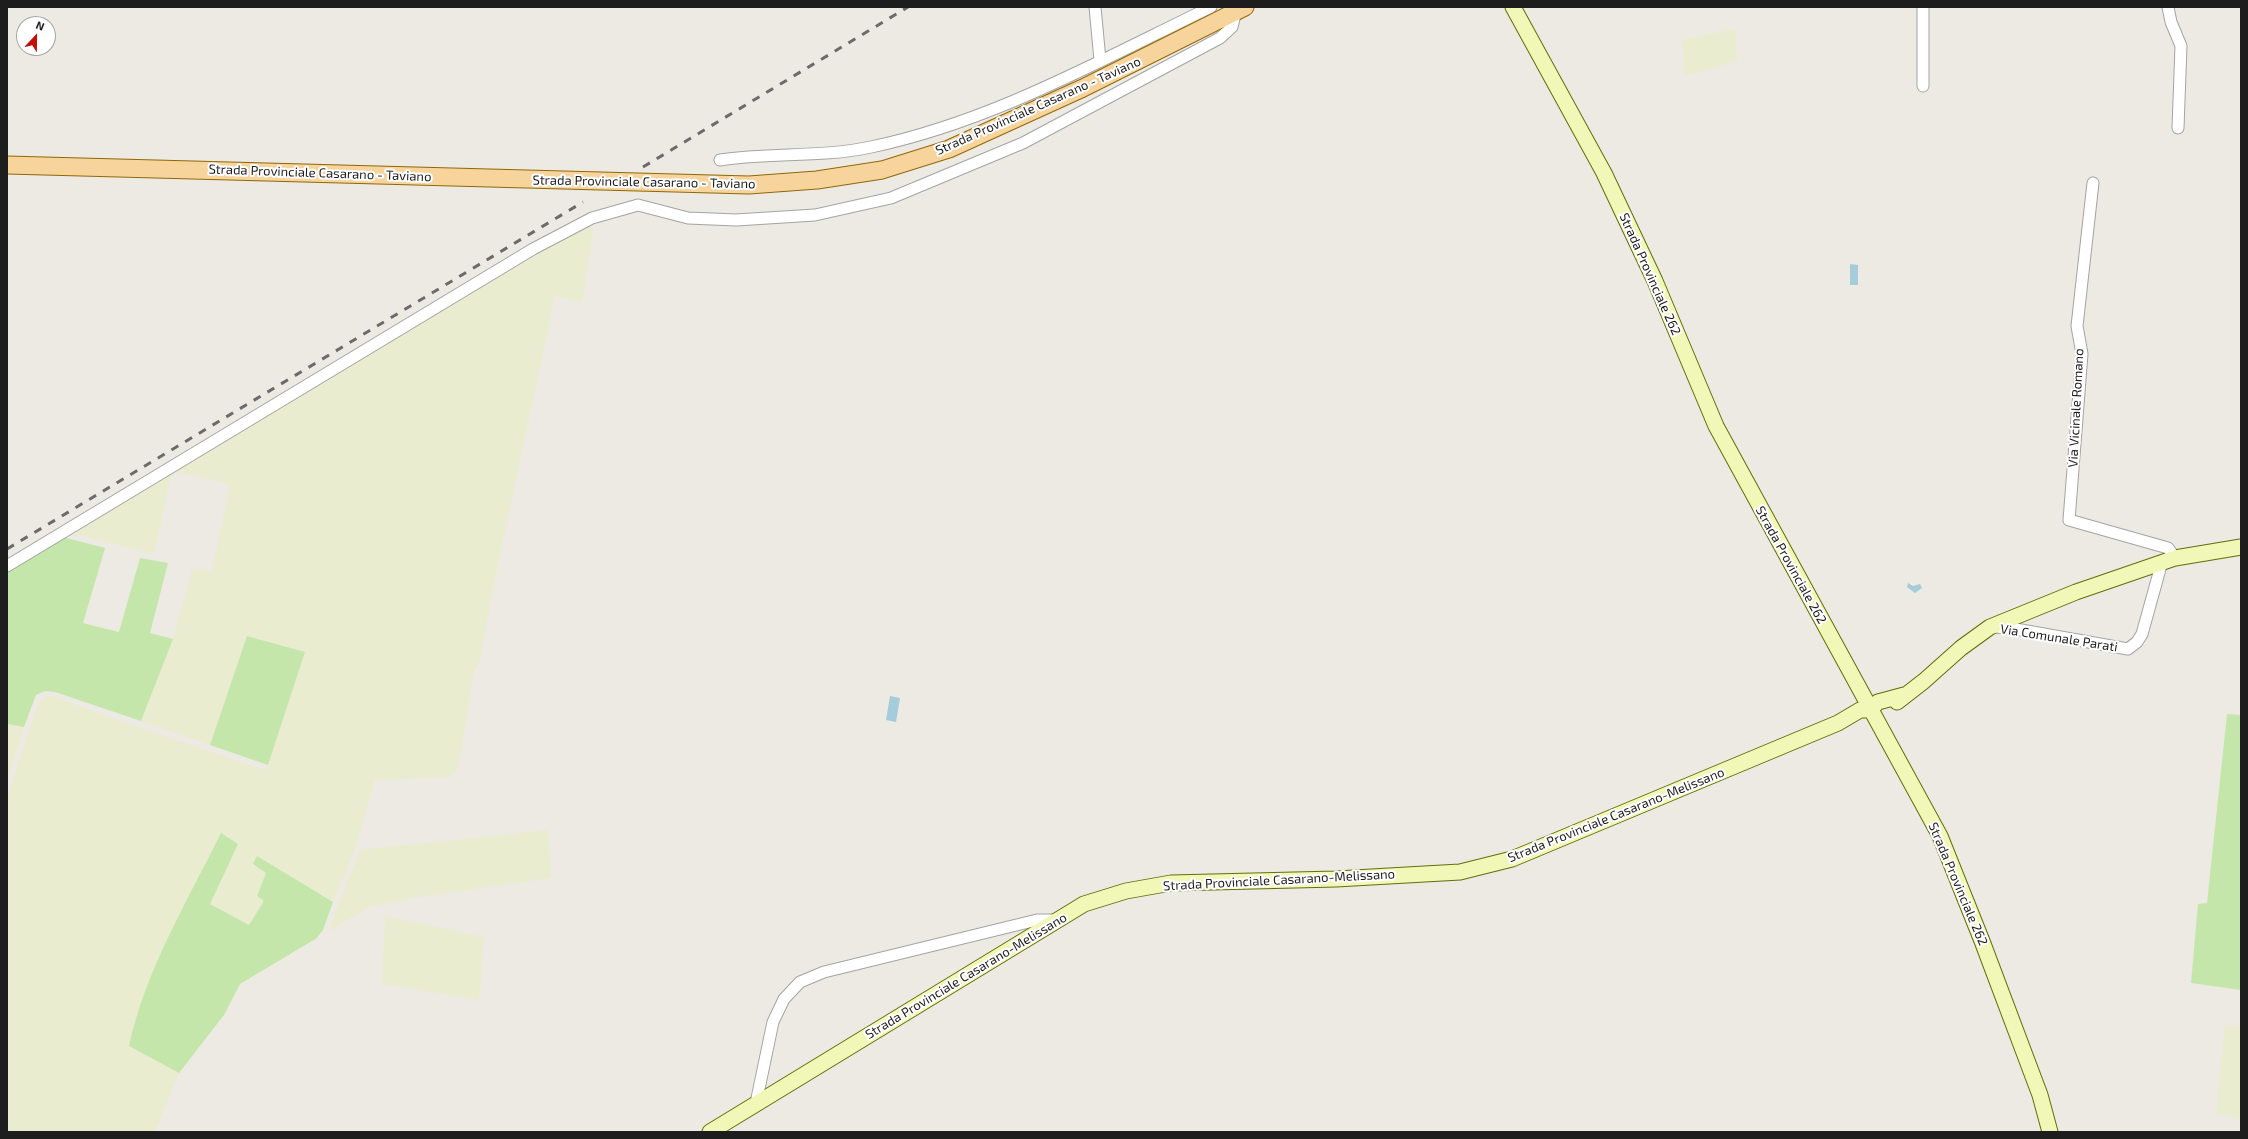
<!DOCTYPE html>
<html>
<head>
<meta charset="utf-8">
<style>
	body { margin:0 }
	#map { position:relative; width:2248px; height:1139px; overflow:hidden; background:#edeae3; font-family:"Exo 2",sans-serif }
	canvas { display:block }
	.frame { position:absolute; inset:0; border:8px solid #1d1d1d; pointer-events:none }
	.north { position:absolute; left:16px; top:16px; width:40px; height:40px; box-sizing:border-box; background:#fff; border:1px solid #a5a5a5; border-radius:50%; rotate:22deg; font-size:11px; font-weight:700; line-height:16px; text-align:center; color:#1d1d1d }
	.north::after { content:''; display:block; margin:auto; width:14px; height:18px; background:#c20e07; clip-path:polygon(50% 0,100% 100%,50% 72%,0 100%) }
</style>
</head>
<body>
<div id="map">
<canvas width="2248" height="1139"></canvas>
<div class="frame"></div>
<div class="north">N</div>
</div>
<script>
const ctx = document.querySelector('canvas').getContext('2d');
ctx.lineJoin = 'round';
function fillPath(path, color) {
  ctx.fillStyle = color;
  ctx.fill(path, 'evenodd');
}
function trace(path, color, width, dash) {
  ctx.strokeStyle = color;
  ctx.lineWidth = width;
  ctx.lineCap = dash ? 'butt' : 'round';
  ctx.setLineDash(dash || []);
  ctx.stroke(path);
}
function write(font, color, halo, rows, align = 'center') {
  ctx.font = font + ' "Exo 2",sans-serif';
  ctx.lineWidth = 4;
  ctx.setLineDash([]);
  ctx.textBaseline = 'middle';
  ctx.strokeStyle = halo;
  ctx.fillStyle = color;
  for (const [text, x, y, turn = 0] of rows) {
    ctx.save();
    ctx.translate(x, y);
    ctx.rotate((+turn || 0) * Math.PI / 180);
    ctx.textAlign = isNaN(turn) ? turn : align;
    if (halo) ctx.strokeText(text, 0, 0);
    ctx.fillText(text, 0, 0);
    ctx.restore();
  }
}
fillPath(new Path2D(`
	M 1735,29 L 1737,61 L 1685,76 L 1682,40 Z
	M 590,225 L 593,232 L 582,302 L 555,296 L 494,583 L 480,660 L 474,672 L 459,764 L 455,773 L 447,777 L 375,780 L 355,849 L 333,902 L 257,856 L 253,864 L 266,873 L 257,895 L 265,901 L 249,925 L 209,904 L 238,844 L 221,834 L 148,984 L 134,1023 L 129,1046 L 179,1073 L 155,1132 L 7,1132 L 7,798 L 38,704 L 46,696 L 56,697 L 102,715 L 265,770 L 268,765 L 305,652 L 247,636 L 210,745 L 141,721 L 173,639 L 192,569 L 212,571 L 230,484 L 172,471 L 154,554 L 74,534 L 73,531 L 172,471 L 394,338 L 547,245 L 579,227 Z
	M 7,724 L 24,727 L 7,781 Z
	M 548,830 L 551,878 L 413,898 L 369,907 L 331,930 L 329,929 L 360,850 Z
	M 385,916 L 484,937 L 479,1000 L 382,984 Z
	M 2225,1025 L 2241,1027 L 2241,1119 L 2216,1114 Z`), '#e9ecce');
fillPath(new Path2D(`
	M 63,537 L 105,548 L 83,623 L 119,632 L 140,558 L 168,563 L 150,633 L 173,639 L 141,721 L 55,692 L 45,691 L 36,695 L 24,727 L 7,724 L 7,570 Z
	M 247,636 L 305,652 L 268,765 L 210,745 Z
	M 2227,714 L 2241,715 L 2241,990 L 2191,983 L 2198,904 L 2207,903 Z
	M 221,833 L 238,844 L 210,904 L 249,925 L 264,901 L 257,896 L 266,873 L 253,864 L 257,856 L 333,902 L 323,930 L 317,938 L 240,984 L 224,1015 L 179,1073 L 129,1046 C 145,971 187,902 221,833 Z`), '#c5e6aa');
fillPath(new Path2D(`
	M 1850,264 L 1858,265 L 1858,285 L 1850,285 Z
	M 1908,583 L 1913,586 L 1920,584 L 1922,588 L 1915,593 L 1907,587 Z
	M 890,696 L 900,698 L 896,722 L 886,720 Z`), '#a4ccda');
const street = new Path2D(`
	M 1095,7 L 1100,60
	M 1923,7 L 1923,86
	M 2168,7 L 2171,22 L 2181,46 L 2178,128
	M 720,160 C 771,152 820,158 871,147 C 991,122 1101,60 1211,7
	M 2093,183 L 2077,326 L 2082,354 L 2069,520 L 2168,548 L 2175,558
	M 7,566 L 533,249 L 592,218 L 638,205 L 688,218 L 736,220 L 815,215 L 891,198 L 1023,143 L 1220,38 L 1232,27 L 1236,11
	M 1994,627 L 2010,628 L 2128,649 L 2137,642 L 2142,634 L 2162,562
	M 756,1103 L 773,1022 L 784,999 L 800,982 L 824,972 L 1037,920 L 1058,920`);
const secondary = new Path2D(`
	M 1513,7 L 1604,173 L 1655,281 L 1716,426 L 1940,836 L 1982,941 L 2040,1095 L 2050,1132
	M 1897,702 L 1924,681 L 1961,648 L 1990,627 L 2076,592 L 2175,558 L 2241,547
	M 710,1132 L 1084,904 L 1126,891 L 1171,883 L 1336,879 L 1460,872 L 1512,859 L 1838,723 L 1860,710 L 1870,710 L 1878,702 L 1904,695`);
const primary = new Path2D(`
	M 7,165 L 749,185 L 817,180 L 882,170 L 949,149 L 1083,88 L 1245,7`);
trace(street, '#a4a4a4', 13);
trace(secondary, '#606f08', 17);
trace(primary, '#906705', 19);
trace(street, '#fff', 11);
trace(secondary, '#f1f7b7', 15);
trace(primary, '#f8d49d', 17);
trace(new Path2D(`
	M 643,167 L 908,7
	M 7,549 L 583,202`), '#6b6b6b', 3, [8, 8]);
write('13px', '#1d1d1d', '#fff', [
	["Strada Provinciale Casarano - Taviano",1038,106,-24],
	["Strada Provinciale Casarano - Taviano",320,173,2],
	["Strada Provinciale Casarano - Taviano",644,182,1],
	["Strada Provinciale 262",1650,274,66],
	["Via Vicinale Romano",2076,408,-87],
	["Strada Provinciale 262",1791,565,61],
	["Via Comunale Parati",2059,638,9],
	["Strada Provinciale Casarano-Melissano",1616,815,-22],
	["Strada Provinciale Casarano-Melissano",1279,880,-3],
	["Strada Provinciale 262",1958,884,67],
	["Strada Provinciale Casarano-Melissano",966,976,-31]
]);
</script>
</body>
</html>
